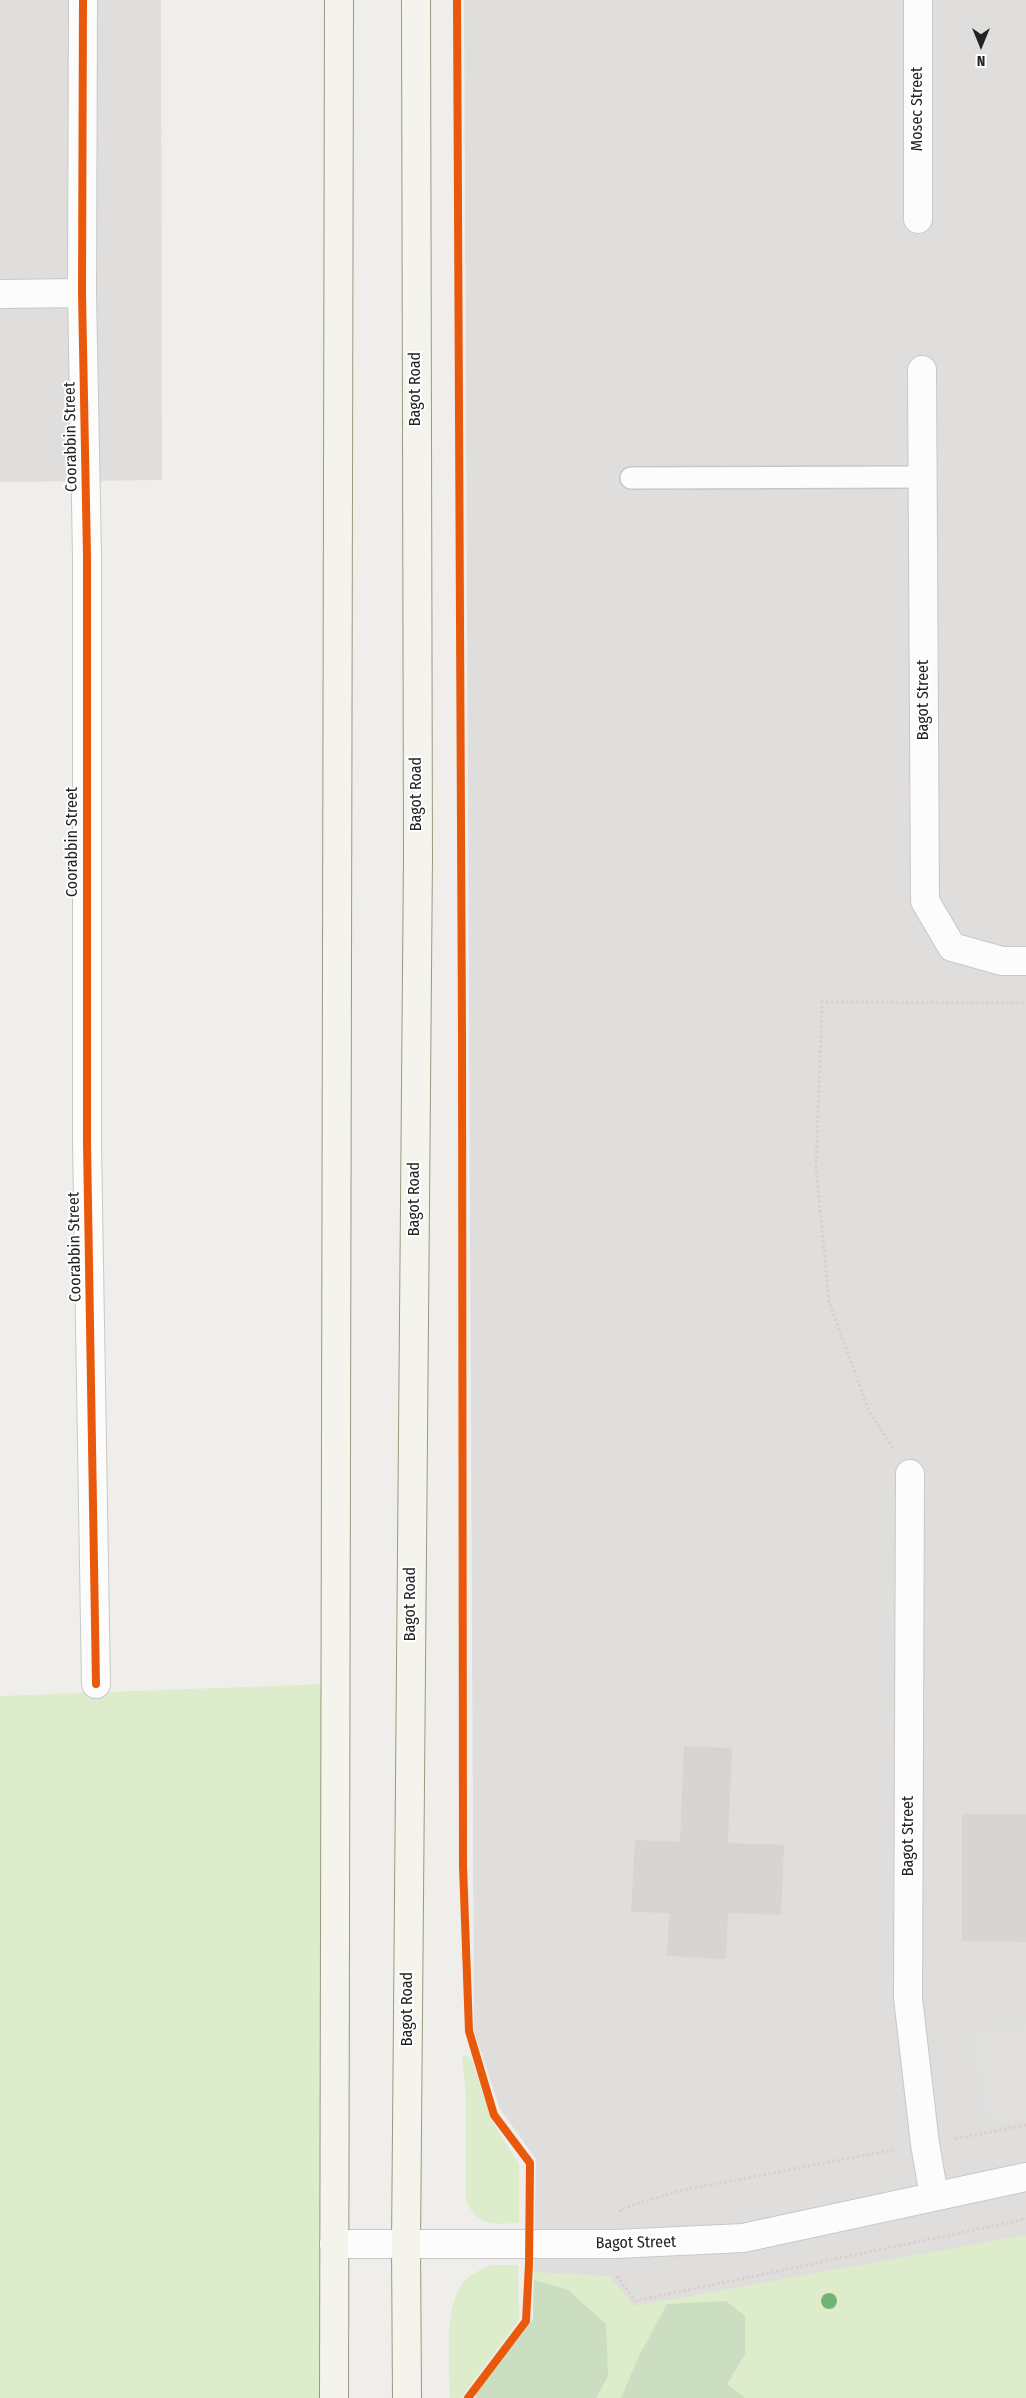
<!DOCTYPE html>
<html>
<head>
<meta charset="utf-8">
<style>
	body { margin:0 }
	#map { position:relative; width:1026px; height:2398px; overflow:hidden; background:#f0eeeb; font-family:"Fira Sans Condensed",sans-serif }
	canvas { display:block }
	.north { position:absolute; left:956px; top:20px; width:50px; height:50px; -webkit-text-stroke:4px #fff; paint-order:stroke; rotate:180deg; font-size:14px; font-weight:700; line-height:20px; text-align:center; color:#222 }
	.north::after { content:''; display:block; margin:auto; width:18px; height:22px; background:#222; clip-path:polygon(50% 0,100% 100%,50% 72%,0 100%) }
</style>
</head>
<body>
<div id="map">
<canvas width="1026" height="2398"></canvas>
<div class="north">N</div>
</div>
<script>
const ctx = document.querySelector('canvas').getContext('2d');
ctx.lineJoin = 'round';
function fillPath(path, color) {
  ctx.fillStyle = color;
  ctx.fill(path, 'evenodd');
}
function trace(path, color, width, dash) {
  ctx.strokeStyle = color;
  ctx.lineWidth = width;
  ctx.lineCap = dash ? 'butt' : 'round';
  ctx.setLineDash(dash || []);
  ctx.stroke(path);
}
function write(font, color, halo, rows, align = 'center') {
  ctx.font = font + ' "Fira Sans Condensed",sans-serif';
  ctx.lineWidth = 4;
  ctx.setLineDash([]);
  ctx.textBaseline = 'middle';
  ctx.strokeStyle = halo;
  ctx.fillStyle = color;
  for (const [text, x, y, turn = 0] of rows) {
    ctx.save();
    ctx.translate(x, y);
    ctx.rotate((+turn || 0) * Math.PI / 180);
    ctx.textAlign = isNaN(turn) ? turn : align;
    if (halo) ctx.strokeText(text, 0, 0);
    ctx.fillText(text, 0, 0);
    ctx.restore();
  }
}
fillPath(new Path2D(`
	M 0,0 L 161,0 L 162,480 L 0,482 Z
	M 464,0 L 1026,0 L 1026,2398 L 476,2398 L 476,2393 L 533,2319 L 536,2159 L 500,2109 L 474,2031 Z`), '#dfdedc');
fillPath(new Path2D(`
	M 327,1684 L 325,2398 L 0,2398 L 0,1696 Z
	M 462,2055 L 471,2057 L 491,2120 L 519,2164 L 519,2223 C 493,2224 477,2227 466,2200 L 466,2096 Z
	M 1026,2235 L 1026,2398 L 745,2398 L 727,2384 L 745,2354 L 621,2398 L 596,2398 L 608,2376 L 568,2290 L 534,2280 L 534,2272 L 609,2276 L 634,2306 Z
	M 491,2265 L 518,2265 L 519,2320 L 461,2398 L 450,2398 C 450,2366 442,2301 467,2278 C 474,2272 484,2269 491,2265 Z`), '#ddeccb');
fillPath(new Path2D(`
	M 534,2280 L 568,2290 L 606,2324 L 608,2376 L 596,2398 L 476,2398 L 476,2393 L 533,2319 Z
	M 726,2301 L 745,2316 L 745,2354 L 727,2384 L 745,2398 L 621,2398 L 640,2354 L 667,2304 Z`), '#cbdec1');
fillPath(new Path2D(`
	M 1026,2026 L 1026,2120 L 989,2127 L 972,2035 Z`), '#e0dfde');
fillPath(new Path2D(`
	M 684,1746 L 732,1748 L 728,1843 L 784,1845 L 781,1915 L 728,1913 L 726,1959 L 667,1956 L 669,1913 L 631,1912 L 635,1840 L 680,1842 Z
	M 962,1814 L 1026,1814 L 1026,1942 L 962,1941 Z`), '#d7d4d2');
const service = new Path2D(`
	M 631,478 L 923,477`);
const minor = new Path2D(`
	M 83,0 L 82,293 L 87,556 L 87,1144 L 96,1684
	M 918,219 L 918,0
	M 0,294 L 82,293
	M 922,370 L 925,901 L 952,947 L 1002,961 L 1026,961
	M 910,1474 L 908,1998 L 925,2144 L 934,2196
	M 334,2244 L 616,2244 L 743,2238 L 1026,2177`);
const secondary = new Path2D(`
	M 334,2398 L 339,0
	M 407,2398 L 406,2244 L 418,856 L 416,0`);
trace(service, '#c9c8c7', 24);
trace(minor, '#c9c8c7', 30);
trace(secondary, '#999a82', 30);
trace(new Path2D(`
	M 893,1448 L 869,1411 L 829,1302 L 816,1167 L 822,1002 L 1026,1003
	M 955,2139 L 1026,2125
	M 620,2212 L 621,2209 L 678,2191 L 893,2150
	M 617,2276 L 635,2301 L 1026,2219`), '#dccecd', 3, [2.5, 2.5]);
trace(service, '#fdfcfc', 21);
trace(minor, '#fdfcfc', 28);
trace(secondary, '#f4f4ed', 28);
trace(new Path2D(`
	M 83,0 L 82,293 L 87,556 L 87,1144 L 96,1684
	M 457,0 L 462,1033 L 463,1866 L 469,2031 L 494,2115 L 530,2163 L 529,2264 L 526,2321 L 468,2398`), '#e8590c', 8);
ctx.fillStyle = '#73b476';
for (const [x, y] of [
	[829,2301]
]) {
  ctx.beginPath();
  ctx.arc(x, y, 8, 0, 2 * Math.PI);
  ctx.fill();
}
write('16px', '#222', '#fff', [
	["Mosec Street",918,109,-90],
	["Bagot Road",416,389,-90],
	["Coorabbin Street",71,437,-91],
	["Bagot Street",924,700,-90],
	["Bagot Road",417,794,-90],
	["Coorabbin Street",73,842,-90],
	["Bagot Road",415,1199,-90],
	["Coorabbin Street",75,1247,-91],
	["Bagot Road",411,1604,-90],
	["Bagot Street",909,1836,-90],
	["Bagot Road",408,2009,-90],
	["Bagot Street",636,2243,-1]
]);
</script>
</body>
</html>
